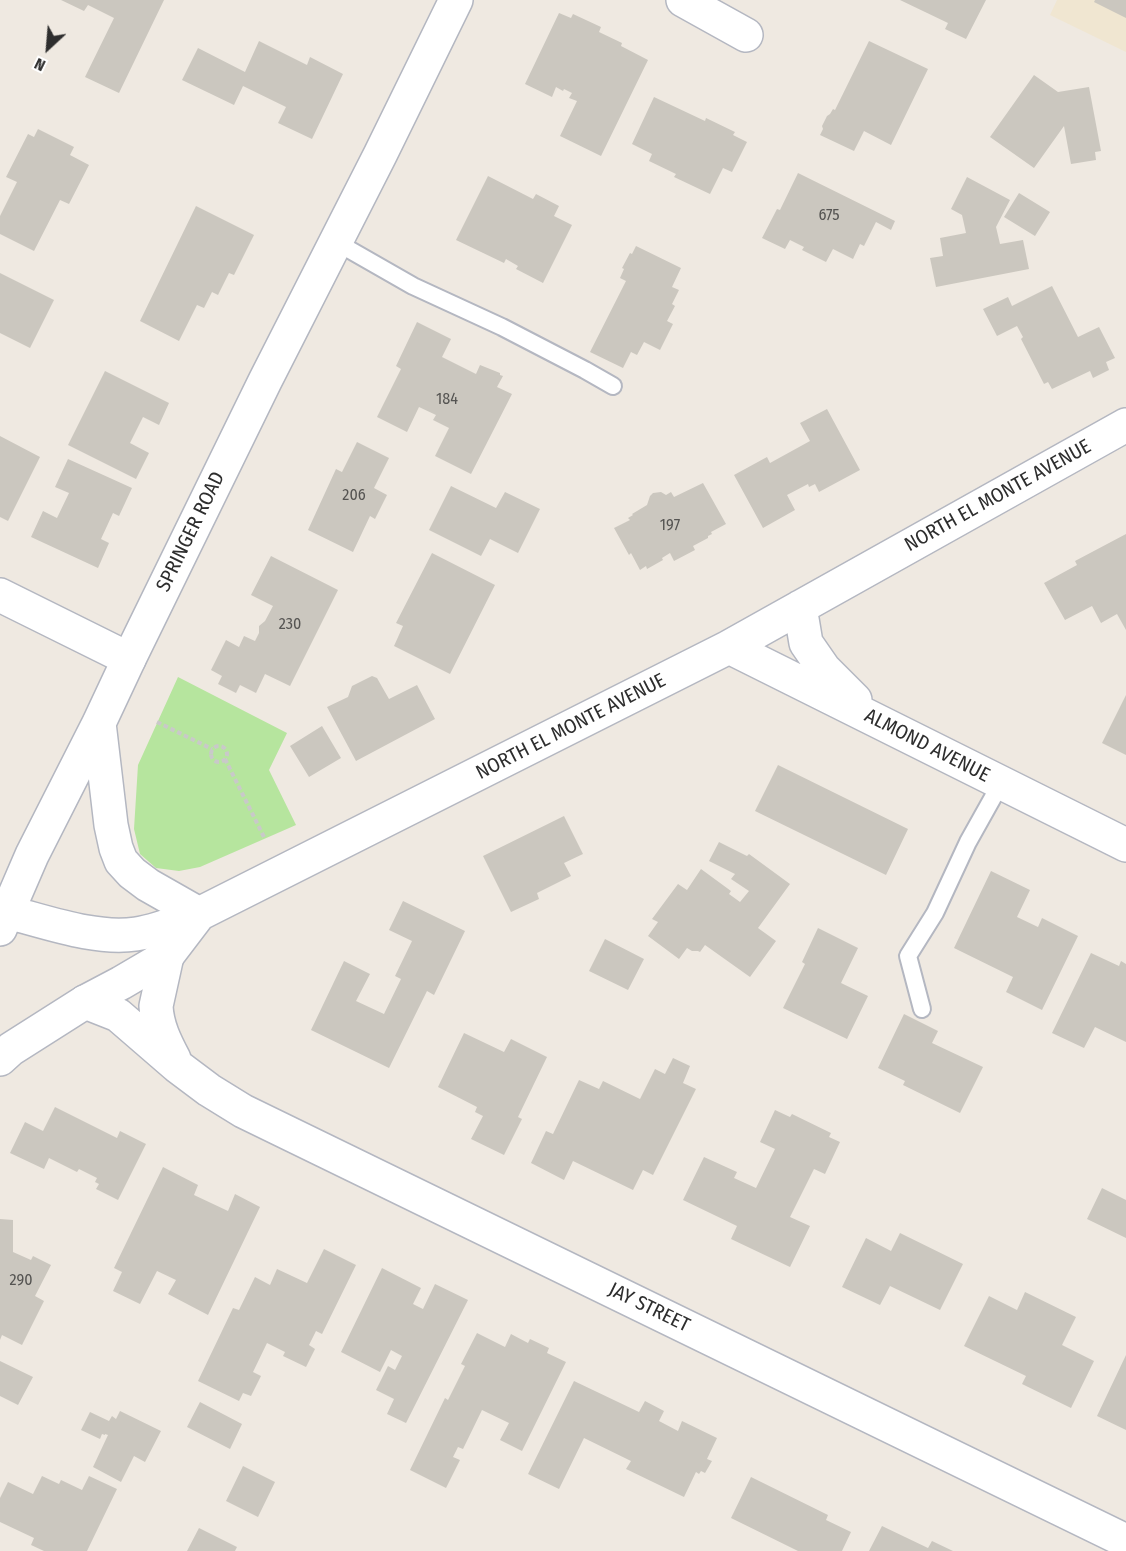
<!DOCTYPE html>
<html>
<head>
<meta charset="utf-8">
<style>
	body { margin:0 }
	#map { position:relative; width:1126px; height:1551px; overflow:hidden; background:#efe9e1; font-family:"Fira Sans Condensed",sans-serif }
	canvas { display:block }
	.north { position:absolute; left:18px; top:18px; width:60px; height:60px; -webkit-text-stroke:4px #fff; paint-order:stroke; rotate:206deg; font-size:16px; font-weight:700; line-height:24px; text-align:center; color:#2e2e2e }
	.north::after { content:''; display:block; margin:auto; width:21px; height:27px; background:#2e2e2e; clip-path:polygon(50% 0,100% 100%,50% 72%,0 100%) }
</style>
</head>
<body>
<div id="map">
<canvas width="1126" height="1551"></canvas>
<div class="north">N</div>
</div>
<script>
const ctx = document.querySelector('canvas').getContext('2d');
ctx.lineJoin = 'round';
function fillPath(path, color) {
  ctx.fillStyle = color;
  ctx.fill(path, 'evenodd');
}
function trace(path, color, width, dash) {
  ctx.strokeStyle = color;
  ctx.lineWidth = width;
  ctx.lineCap = dash ? 'butt' : 'round';
  ctx.setLineDash(dash || []);
  ctx.stroke(path);
}
function write(font, color, halo, rows, align = 'center') {
  ctx.font = font + ' "Fira Sans Condensed",sans-serif';
  ctx.lineWidth = 5;
  ctx.setLineDash([]);
  ctx.textBaseline = 'middle';
  ctx.strokeStyle = halo;
  ctx.fillStyle = color;
  for (const [text, x, y, turn = 0] of rows) {
    ctx.save();
    ctx.translate(x, y);
    ctx.rotate((+turn || 0) * Math.PI / 180);
    ctx.textAlign = isNaN(turn) ? turn : align;
    if (halo) ctx.strokeText(text, 0, 0);
    ctx.fillText(text, 0, 0);
    ctx.restore();
  }
}
fillPath(new Path2D(`
	M 1057,0 L 1126,0 L 1126,52 L 1050,15 Z`), '#f0e6d1');
fillPath(new Path2D(`
	M 178,677 L 287,733 L 269,770 L 296,825 L 200,867 L 179,871 L 156,868 L 140,854 L 134,829 L 138,765 Z`), '#b6e59e');
fillPath(new Path2D(`
	M 61,0 L 164,0 L 119,93 L 85,77 L 114,18 L 88,5 L 84,11 Z
	M 900,0 L 986,0 L 966,39 L 945,29 L 948,23 Z
	M 1095,0 L 1126,0 L 1126,18 L 1094,2 Z
	M 559,13 L 571,18 L 573,14 L 601,27 L 599,32 L 622,43 L 621,46 L 648,60 L 601,156 L 560,136 L 577,101 L 569,98 L 572,93 L 564,89 L 563,91 L 556,87 L 552,97 L 525,84 Z
	M 259,41 L 307,65 L 310,57 L 343,74 L 312,139 L 278,123 L 286,107 L 243,86 L 234,105 L 182,80 L 198,48 L 245,72 Z
	M 869,41 L 928,69 L 891,145 L 864,131 L 854,151 L 820,135 L 823,129 L 822,126 L 827,116 L 830,114 L 833,109 L 835,110 Z
	M 1034,75 L 1058,92 L 1089,87 L 1101,151 L 1095,152 L 1096,160 L 1071,164 L 1064,126 L 1034,168 L 990,137 Z
	M 654,97 L 705,121 L 706,118 L 735,132 L 733,135 L 747,142 L 732,172 L 723,168 L 710,194 L 674,177 L 676,174 L 649,161 L 652,154 L 632,144 Z
	M 38,129 L 74,147 L 70,155 L 89,165 L 69,204 L 60,200 L 34,251 L 0,234 L 0,216 L 17,182 L 6,177 L 28,134 L 34,137 Z
	M 798,173 L 895,221 L 891,230 L 876,222 L 864,246 L 860,244 L 853,259 L 833,249 L 826,262 L 802,250 L 804,247 L 790,240 L 785,249 L 762,238 L 777,209 L 780,210 Z
	M 488,176 L 533,199 L 536,194 L 559,206 L 554,216 L 572,225 L 543,283 L 516,269 L 518,266 L 506,259 L 504,263 L 456,240 Z
	M 967,177 L 1010,200 L 996,227 L 1000,244 L 1023,240 L 1029,269 L 936,287 L 930,258 L 943,256 L 940,238 L 966,233 L 962,215 L 951,209 Z
	M 1019,193 L 1050,212 L 1035,236 L 1004,217 Z
	M 196,206 L 254,235 L 234,275 L 229,273 L 218,295 L 212,292 L 204,308 L 197,305 L 179,341 L 140,321 Z
	M 636,246 L 681,268 L 672,287 L 679,290 L 672,304 L 675,306 L 667,321 L 673,324 L 660,350 L 644,342 L 637,355 L 631,352 L 623,368 L 590,352 L 626,281 L 620,278 L 624,269 L 622,268 L 630,253 L 632,254 Z
	M 0,273 L 54,300 L 30,348 L 0,333 Z
	M 1052,286 L 1078,337 L 1099,327 L 1115,358 L 1106,362 L 1109,370 L 1093,378 L 1090,371 L 1052,389 L 1048,382 L 1044,384 L 1021,339 L 1023,337 L 1017,326 L 997,336 L 983,309 L 1008,297 L 1012,306 Z
	M 417,322 L 451,339 L 442,357 L 476,374 L 480,365 L 500,373 L 500,375 L 503,376 L 497,387 L 512,394 L 471,474 L 435,456 L 449,428 L 433,420 L 436,415 L 419,407 L 407,432 L 377,417 L 401,369 L 396,366 Z
	M 105,371 L 169,403 L 159,425 L 143,417 L 130,443 L 149,453 L 136,479 L 68,445 Z
	M 827,409 L 860,470 L 819,492 L 815,484 L 809,487 L 808,484 L 787,495 L 795,510 L 763,528 L 734,475 L 767,457 L 770,463 L 810,441 L 800,423 Z
	M 0,436 L 40,457 L 8,521 L 0,517 Z
	M 357,442 L 389,458 L 374,488 L 387,495 L 375,519 L 370,516 L 353,552 L 308,530 L 336,469 L 342,472 Z
	M 68,459 L 132,488 L 119,516 L 113,513 L 101,539 L 109,543 L 98,568 L 31,537 L 43,511 L 57,518 L 69,493 L 55,487 Z
	M 703,483 L 726,524 L 711,532 L 712,534 L 708,536 L 708,538 L 693,546 L 695,550 L 674,561 L 670,553 L 662,558 L 663,560 L 647,569 L 646,566 L 640,570 L 631,553 L 629,555 L 614,528 L 630,520 L 628,518 L 633,515 L 632,514 L 647,505 L 650,496 L 653,493 L 661,492 L 666,495 L 671,492 L 674,497 Z
	M 451,486 L 496,508 L 505,492 L 540,509 L 518,553 L 490,539 L 481,556 L 429,530 Z
	M 1126,534 L 1126,630 L 1117,614 L 1101,623 L 1092,606 L 1065,620 L 1044,583 L 1077,565 L 1075,561 Z
	M 432,553 L 495,585 L 450,674 L 394,646 L 403,626 L 396,623 Z
	M 271,556 L 338,590 L 290,686 L 265,674 L 256,693 L 240,685 L 236,693 L 218,684 L 222,676 L 211,670 L 226,640 L 239,647 L 244,636 L 255,641 L 259,633 L 259,626 L 265,621 L 273,606 L 251,595 Z
	M 372,676 L 377,678 L 389,699 L 417,685 L 435,719 L 356,761 L 327,707 L 348,697 L 352,686 Z
	M 1126,695 L 1126,755 L 1102,743 Z
	M 322,726 L 341,758 L 309,777 L 290,746 Z
	M 778,765 L 908,829 L 886,875 L 755,811 Z
	M 564,816 L 583,854 L 564,863 L 571,876 L 537,893 L 539,899 L 511,912 L 483,856 Z
	M 719,842 L 747,856 L 749,854 L 790,884 L 758,928 L 776,941 L 750,977 L 705,945 L 700,952 L 698,951 L 692,951 L 687,948 L 679,959 L 648,936 L 658,922 L 652,919 L 678,884 L 687,890 L 701,869 L 731,891 L 729,894 L 740,902 L 749,891 L 731,879 L 735,874 L 709,861 Z
	M 991,871 L 1030,890 L 1017,917 L 1038,927 L 1042,918 L 1078,936 L 1042,1010 L 1006,992 L 1013,977 L 954,948 Z
	M 403,901 L 465,931 L 434,995 L 427,991 L 389,1068 L 311,1030 L 344,961 L 370,974 L 356,1001 L 384,1014 L 401,979 L 395,976 L 412,941 L 389,930 Z
	M 818,928 L 858,948 L 841,983 L 868,996 L 847,1039 L 783,1008 L 805,964 L 802,962 Z
	M 605,939 L 644,959 L 628,990 L 589,971 Z
	M 1091,953 L 1119,966 L 1121,961 L 1126,964 L 1126,1042 L 1095,1027 L 1084,1048 L 1052,1033 Z
	M 904,1014 L 938,1031 L 932,1043 L 983,1067 L 960,1113 L 903,1085 L 905,1081 L 878,1068 Z
	M 464,1033 L 504,1052 L 511,1039 L 547,1057 L 518,1117 L 522,1119 L 504,1155 L 471,1139 L 483,1116 L 475,1112 L 477,1107 L 438,1087 Z
	M 673,1058 L 690,1066 L 683,1083 L 696,1089 L 653,1175 L 643,1170 L 633,1190 L 573,1161 L 564,1180 L 531,1163 L 546,1131 L 553,1134 L 579,1080 L 599,1089 L 603,1081 L 640,1099 L 655,1069 L 665,1074 Z
	M 55,1107 L 117,1138 L 120,1131 L 146,1144 L 118,1200 L 96,1189 L 99,1184 L 95,1182 L 97,1178 L 79,1169 L 77,1172 L 49,1158 L 44,1169 L 10,1153 L 25,1122 L 43,1131 Z
	M 775,1110 L 790,1117 L 792,1114 L 831,1133 L 829,1137 L 840,1142 L 825,1174 L 814,1169 L 790,1217 L 810,1226 L 790,1267 L 731,1239 L 737,1226 L 683,1200 L 704,1157 L 737,1172 L 734,1178 L 756,1188 L 775,1149 L 760,1142 Z
	M 163,1167 L 198,1185 L 194,1195 L 228,1211 L 235,1194 L 260,1207 L 208,1315 L 168,1294 L 176,1280 L 157,1271 L 140,1304 L 113,1291 L 122,1272 L 114,1268 Z
	M 1102,1188 L 1126,1200 L 1126,1238 L 1087,1219 Z
	M 0,1219 L 13,1220 L 13,1252 L 31,1260 L 33,1256 L 51,1265 L 35,1296 L 44,1301 L 22,1345 L 2,1335 L 0,1340 Z
	M 900,1233 L 963,1264 L 940,1310 L 890,1286 L 880,1305 L 842,1287 L 866,1238 L 891,1251 Z
	M 324,1249 L 356,1265 L 322,1334 L 316,1331 L 309,1345 L 315,1349 L 306,1367 L 283,1356 L 285,1352 L 267,1343 L 253,1372 L 261,1376 L 251,1396 L 243,1393 L 239,1401 L 198,1381 L 233,1308 L 239,1310 L 255,1277 L 270,1285 L 277,1269 L 307,1283 Z
	M 382,1268 L 421,1288 L 413,1304 L 423,1309 L 435,1284 L 468,1300 L 406,1423 L 387,1414 L 394,1399 L 376,1390 L 388,1366 L 395,1370 L 402,1356 L 391,1350 L 380,1372 L 341,1352 Z
	M 1025,1292 L 1076,1317 L 1062,1345 L 1094,1361 L 1071,1408 L 1022,1384 L 1026,1376 L 964,1346 L 989,1296 L 1017,1310 Z
	M 477,1333 L 505,1347 L 511,1334 L 528,1343 L 530,1339 L 549,1348 L 547,1353 L 566,1362 L 522,1451 L 500,1440 L 509,1423 L 482,1410 L 463,1449 L 458,1447 L 453,1457 L 460,1460 L 446,1488 L 410,1470 L 445,1398 L 448,1400 L 465,1366 L 461,1364 Z
	M 1126,1355 L 1126,1430 L 1097,1416 Z
	M 0,1361 L 33,1377 L 18,1405 L 0,1396 Z
	M 574,1381 L 639,1412 L 645,1401 L 664,1411 L 659,1421 L 678,1431 L 682,1421 L 717,1438 L 707,1459 L 712,1461 L 705,1473 L 701,1471 L 699,1474 L 696,1472 L 684,1497 L 626,1469 L 631,1461 L 584,1438 L 559,1489 L 528,1474 Z
	M 200,1402 L 242,1424 L 230,1449 L 187,1427 Z
	M 120,1411 L 161,1431 L 145,1462 L 134,1456 L 121,1482 L 93,1467 L 108,1435 L 105,1434 L 105,1435 L 102,1434 L 100,1439 L 81,1430 L 90,1412 L 109,1421 L 112,1416 L 116,1419 Z
	M 243,1466 L 275,1482 L 258,1517 L 226,1501 Z
	M 42,1476 L 59,1484 L 61,1480 L 82,1490 L 89,1476 L 117,1489 L 87,1551 L 44,1551 L 31,1545 L 34,1538 L 0,1522 L 0,1498 L 8,1482 L 33,1494 Z
	M 751,1477 L 828,1515 L 826,1520 L 851,1532 L 842,1551 L 798,1551 L 731,1518 Z
	M 882,1526 L 928,1548 L 932,1541 L 953,1551 L 869,1551 Z
	M 199,1528 L 237,1547 L 235,1551 L 187,1551 Z`), '#cbc7bf');
const lane = new Path2D(`
	M 336,242 L 413,286 L 502,327 L 585,370 L 613,386
	M 922,1009 L 908,956 L 935,913 L 968,842 L 1001,783`);
const street = new Path2D(`
	M 683,0 L 746,35
	M 0,595 L 129,659
	M 167,956 L 156,1006 C 157,1026 165,1042 174,1059
	M 85,1002 L 118,1015 L 177,1066 L 209,1090 L 243,1111 L 1126,1541`);
const secondary = new Path2D(`
	M 800,607 L 806,643 L 824,669 L 855,700
	M 729,647 L 1126,845
	M 99,723 L 111,825 L 116,848 L 121,861 L 132,873 L 148,885 L 199,914
	M 7,912 C 47,922 95,940 136,934 C 158,931 178,922 199,914 L 729,647 L 1126,425
	M 0,929 L 32,855 L 99,723 L 129,659 L 265,381 L 380,155 L 456,0
	M 0,1059 L 11,1049 L 85,1002 L 121,983 L 167,956 L 199,914`);
trace(lane, '#b4b7c1', 20);
trace(street, '#b4b7c1', 36);
trace(secondary, '#b4b7c1', 36);
trace(new Path2D(`
	M 157,722 L 212,749
	M211 754a8 8 0 1 1 16 0a8 8 0 1 1-16 0Z
	M 225,759 L 265,839`), '#c9c9c9', 4, [4.5, 3]);
trace(lane, '#fff', 16);
trace(street, '#fff', 33);
trace(secondary, '#fff', 33);
write('16px', '#555452', null, [
	["675",829,216],
	["184",447,400],
	["206",354,496],
	["197",670,526],
	["230",290,625],
	["290",21,1281]
]);
write('20px', '#2e2e2e', '#fff', [
	["NORTH EL MONTE AVENUE",998,496,-29],
	["SPRINGER ROAD",191,532,-64],
	["NORTH EL MONTE AVENUE",571,727,-27],
	["ALMOND AVENUE",927,746,27],
	["JAY STREET",649,1308,26]
]);
</script>
</body>
</html>
